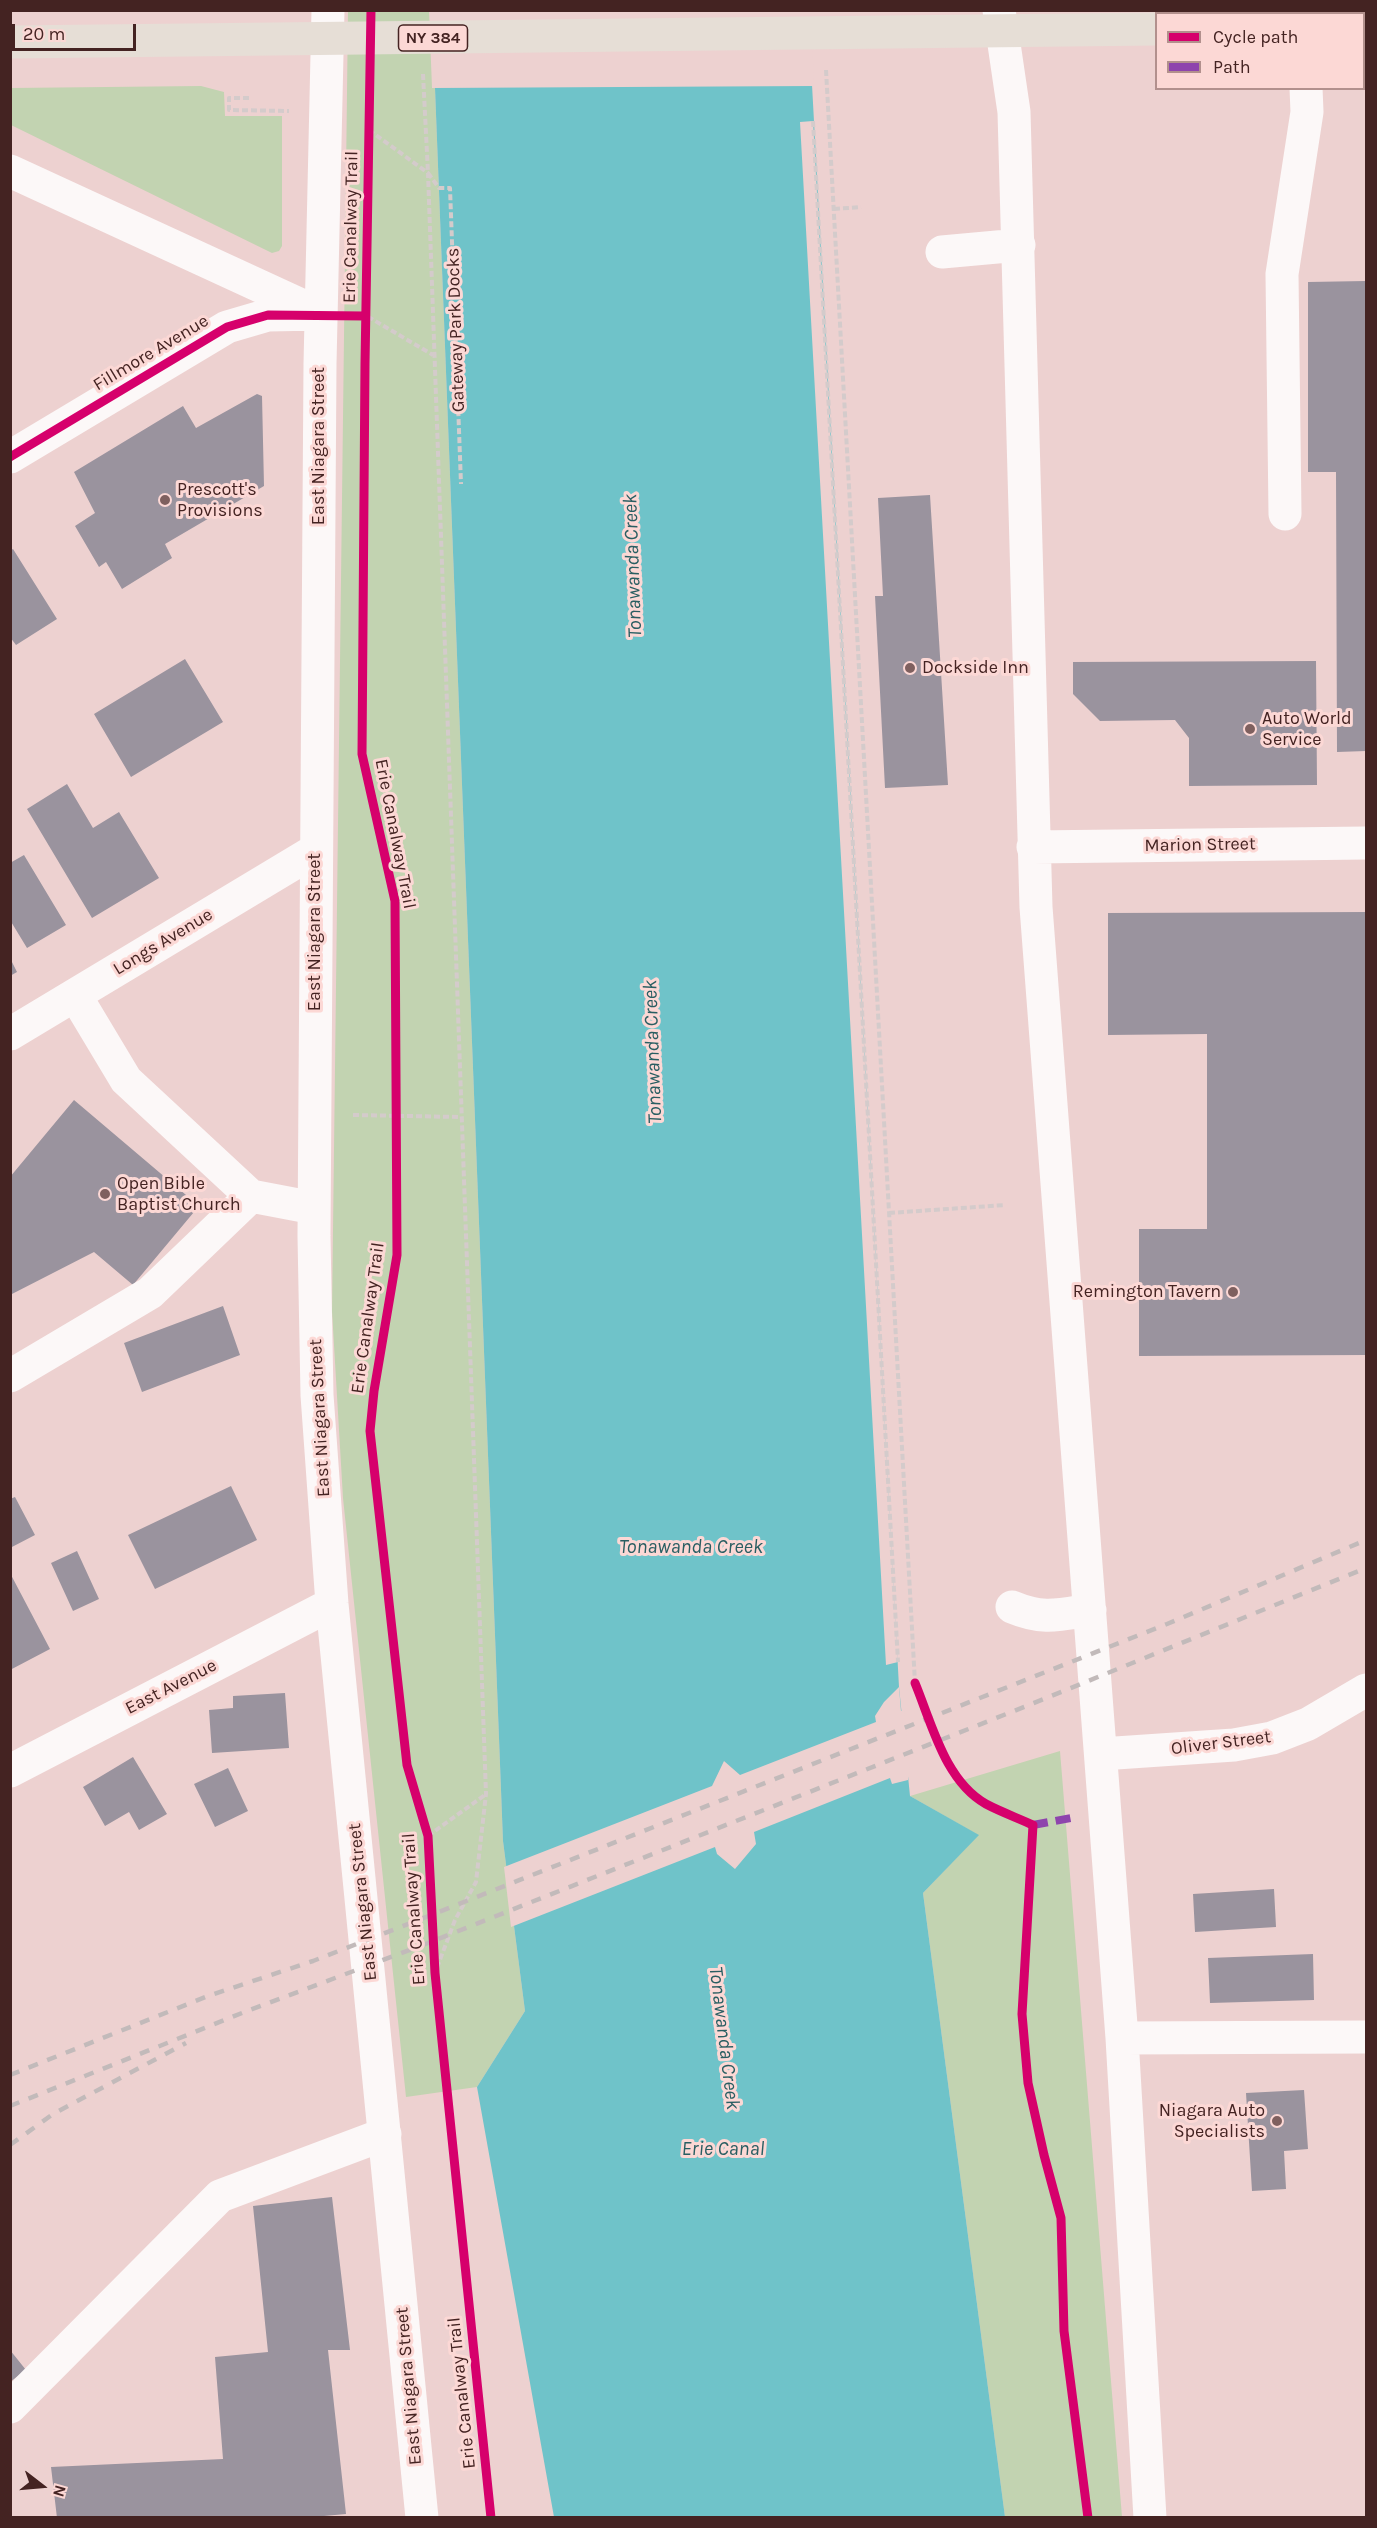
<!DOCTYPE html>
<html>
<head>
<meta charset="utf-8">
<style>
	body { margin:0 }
	#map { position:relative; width:1377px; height:2528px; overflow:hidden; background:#edd1d0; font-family:Karla,sans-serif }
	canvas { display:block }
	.frame { position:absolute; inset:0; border:12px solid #442322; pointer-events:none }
	.legend { position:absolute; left:1155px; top:12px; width:210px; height:78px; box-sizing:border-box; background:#fcd8d5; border:2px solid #b2908d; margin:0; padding:8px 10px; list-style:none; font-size:18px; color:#442322 }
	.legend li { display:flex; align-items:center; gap:12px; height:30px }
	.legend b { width:30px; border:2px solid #b2908d }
	.north { position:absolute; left:12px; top:2456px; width:60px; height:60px; -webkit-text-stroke:4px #fcd8d5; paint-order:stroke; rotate:106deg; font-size:16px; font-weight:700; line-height:24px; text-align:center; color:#442322 }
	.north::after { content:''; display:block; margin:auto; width:21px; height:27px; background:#442322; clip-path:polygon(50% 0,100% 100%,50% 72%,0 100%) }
	.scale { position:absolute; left:12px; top:24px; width:124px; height:27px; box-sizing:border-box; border:3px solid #442322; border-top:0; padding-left:8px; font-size:18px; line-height:21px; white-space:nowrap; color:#442322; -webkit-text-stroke:4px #fcd8d5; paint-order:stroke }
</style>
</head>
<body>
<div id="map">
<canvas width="1377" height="2528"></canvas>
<div class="frame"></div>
<ul class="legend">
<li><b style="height:8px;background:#d6006c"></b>Cycle path</li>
<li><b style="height:8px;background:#8e44ad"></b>Path</li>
</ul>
<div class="north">N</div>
<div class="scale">20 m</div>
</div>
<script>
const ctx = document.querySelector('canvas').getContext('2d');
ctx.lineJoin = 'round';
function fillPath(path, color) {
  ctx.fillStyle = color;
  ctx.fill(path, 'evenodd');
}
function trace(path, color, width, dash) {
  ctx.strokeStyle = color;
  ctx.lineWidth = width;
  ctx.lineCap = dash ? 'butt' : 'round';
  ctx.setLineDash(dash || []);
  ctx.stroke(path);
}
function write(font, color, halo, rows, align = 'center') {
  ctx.font = font + ' Karla,sans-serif';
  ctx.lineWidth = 6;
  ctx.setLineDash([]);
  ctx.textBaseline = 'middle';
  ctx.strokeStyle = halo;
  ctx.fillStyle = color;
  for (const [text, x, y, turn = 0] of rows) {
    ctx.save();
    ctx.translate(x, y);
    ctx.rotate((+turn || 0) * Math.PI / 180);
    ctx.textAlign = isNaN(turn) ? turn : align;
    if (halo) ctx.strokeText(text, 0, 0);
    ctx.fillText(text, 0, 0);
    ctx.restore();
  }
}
fillPath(new Path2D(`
	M 348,11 L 432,11 L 503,1841 L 525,2011 L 477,2087 L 406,2097 L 343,1498 L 332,1311 Z
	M 201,86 L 224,92 L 225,116 L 282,116 L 282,246 L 279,251 L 272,253 L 11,125 L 11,88 Z
	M 1060,1751 L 1122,2517 L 1005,2517 L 923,1893 L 978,1835 L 910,1796 Z`), '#c2d3b1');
fillPath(new Path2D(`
	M 432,11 L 808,11 L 899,1687 L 910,1796 L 979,1835 L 923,1893 L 1005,2517 L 554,2517 L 477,2087 L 525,2011 L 503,1841 Z`), '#6fc3c9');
fillPath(new Path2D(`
	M 429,10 L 811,10 L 814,86 L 432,88 Z
	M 813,121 L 898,1662 L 886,1665 L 800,122 Z
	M 899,1687 L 901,1711 L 904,1711 L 910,1770 L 908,1771 L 908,1780 L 892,1784 L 890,1778 L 754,1832 L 756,1844 L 735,1869 L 717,1854 L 715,1847 L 511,1927 L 504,1867 L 712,1786 L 724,1761 L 740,1775 L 876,1722 L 875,1716 L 884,1702 Z`), '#edd1d0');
fillPath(new Path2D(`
	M 1366,281 L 1366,751 L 1337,752 L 1336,472 L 1308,472 L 1308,282 Z
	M 257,394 L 262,396 L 264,486 L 165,544 L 172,558 L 122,589 L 106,562 L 99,567 L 75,526 L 95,513 L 74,472 L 183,406 L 196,428 Z
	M 930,495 L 948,785 L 885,788 L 875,596 L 883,596 L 878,498 Z
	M 13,549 L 57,619 L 16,645 L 10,637 L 10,551 Z
	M 185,659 L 223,722 L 131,777 L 94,714 Z
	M 1316,661 L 1317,785 L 1189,786 L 1189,738 L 1175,720 L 1100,721 L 1073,694 L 1073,662 Z
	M 67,784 L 93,828 L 119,812 L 159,878 L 92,918 L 27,809 Z
	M 24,855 L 66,925 L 27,948 L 10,920 L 10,863 Z
	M 1366,912 L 1366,1355 L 1139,1356 L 1139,1229 L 1207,1229 L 1207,1034 L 1108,1035 L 1108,913 Z
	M 10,958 L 17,972 L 10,976 Z
	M 74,1100 L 199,1206 L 133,1285 L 94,1252 L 10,1295 L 10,1177 Z
	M 223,1306 L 240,1355 L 142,1392 L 124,1343 Z
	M 231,1486 L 257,1540 L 155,1589 L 128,1535 Z
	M 15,1497 L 35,1535 L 10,1548 L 10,1499 Z
	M 77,1551 L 99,1599 L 73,1611 L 51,1563 Z
	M 10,1573 L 50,1649 L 10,1670 Z
	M 285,1693 L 289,1748 L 212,1753 L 209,1710 L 233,1708 L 233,1696 Z
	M 133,1757 L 167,1814 L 139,1830 L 129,1812 L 105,1826 L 83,1787 Z
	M 228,1768 L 248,1811 L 215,1827 L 194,1784 Z
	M 1274,1889 L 1276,1927 L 1195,1932 L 1193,1894 Z
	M 1313,1954 L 1314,2000 L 1210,2003 L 1208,1958 Z
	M 1304,2090 L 1308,2149 L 1284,2151 L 1286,2189 L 1252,2191 L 1246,2093 Z
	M 332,2197 L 350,2350 L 328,2350 L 346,2514 L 302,2518 L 57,2518 L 51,2467 L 223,2459 L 215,2357 L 268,2352 L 253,2206 Z
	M 10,2350 L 26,2370 L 10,2382 Z`), '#9a939e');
trace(new Path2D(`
	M 826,70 L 915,1683
	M 423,74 L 428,173 L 439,188 L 450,188 L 461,484
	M 249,98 L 229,98 L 229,110 L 289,111
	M 813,121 L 898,1662
	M 369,130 L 428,173 L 486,1794 L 476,1882 L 455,1920 L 435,1973
	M 834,209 L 861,207
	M 360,312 L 433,355
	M 353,1115 L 460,1117
	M 889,1213 L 1005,1205
	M 428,1836 L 485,1795`), '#d4cbcb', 4, [6, 3]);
trace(new Path2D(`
	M 328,10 L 320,364 L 314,1236 L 317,1395 L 332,1604 L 422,2518
	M 999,10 L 1014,112 L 1036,907 L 1122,2038 L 1150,2518
	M 10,171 L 314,311
	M 942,252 L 1019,245
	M 10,457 L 227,327 L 268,315 L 320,314
	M 1285,514 L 1282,274 L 1307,112 L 1306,88
	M 1033,847 L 1366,843
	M 75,995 L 126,1080 L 251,1196
	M 10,1034 L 316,850
	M 10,1376 L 150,1293 L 251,1196 L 314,1208
	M 1012,1607 C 1043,1620 1058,1615 1090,1610
	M 1101,1754 L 1234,1745 L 1272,1738 L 1308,1724 L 1366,1690
	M 10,1771 L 332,1604
	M 1122,2038 L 1366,2037
	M 10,2407 L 220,2196 L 385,2134`), '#fcf8f8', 33);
trace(new Path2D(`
	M 1364,27 L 1366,27
	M 10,42 L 1156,29`), '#e6ded6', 33);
trace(new Path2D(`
	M 10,2075 L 208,1996 L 313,1961 L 421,1919 L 1167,1624 L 1366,1540
	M 10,2106 L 247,2011 L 423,1945 L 1029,1705 L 1366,1568
	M 10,2145 L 53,2114 L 186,2043`), '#c2baba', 4.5, [10, 10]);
trace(new Path2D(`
	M 1033,1825 L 1071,1818`), '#8e44ad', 8, [15, 8]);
trace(new Path2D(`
	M 371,10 L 365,363 L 362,754 L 395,901 L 397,1255 L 374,1391 L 370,1431 L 407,1765 L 428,1836 L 435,1973 L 491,2518
	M 10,457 L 227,327 L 268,315 L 365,316
	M 915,1683 C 932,1724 945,1781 986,1804 C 1001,1812 1018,1818 1033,1825 L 1022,2014 L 1028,2083 L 1044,2155 L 1061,2218 L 1064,2331 L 1088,2518`), '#d6006c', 9);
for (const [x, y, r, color] of [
	[165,500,6,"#7f605f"],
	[910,668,6,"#7f605f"],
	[1250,729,6,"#7f605f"],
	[105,1194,6,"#7f605f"],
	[1233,1292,6,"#7f605f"],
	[1277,2121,6,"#7f605f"]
]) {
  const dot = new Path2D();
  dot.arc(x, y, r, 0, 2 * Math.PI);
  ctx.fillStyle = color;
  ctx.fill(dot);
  trace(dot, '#fcd8d5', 2);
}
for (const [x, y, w] of [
	[433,38,69]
]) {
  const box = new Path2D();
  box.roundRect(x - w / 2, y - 13, w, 26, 4.5);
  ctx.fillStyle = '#fcd8d5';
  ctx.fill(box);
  trace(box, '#442322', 1.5);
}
write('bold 16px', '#442322', null, [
	["NY 384",433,38]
]);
write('18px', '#442322', '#fcd8d5', [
	["Erie Canalway Trail",351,227,-89],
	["Gateway Park Docks",456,330,-92],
	["Fillmore Avenue",151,353,-31],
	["East Niagara Street",319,446,-90],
	["Erie Canalway Trail",395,834,79],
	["Marion Street",1200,845,-1],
	["East Niagara Street",315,932,-90],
	["Longs Avenue",163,942,-31],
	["Erie Canalway Trail",368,1318,-82],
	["East Niagara Street",320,1418,-93],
	["East Avenue",171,1687,-27],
	["Oliver Street",1221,1743,-7],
	["East Niagara Street",363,1902,-96],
	["Erie Canalway Trail",414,1909,-94],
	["East Niagara Street",409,2386,-95],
	["Erie Canalway Trail",462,2393,-96]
]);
write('18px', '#442322', '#fcd8d5', [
	["Prescott's",177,490],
	["Provisions",177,511],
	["Dockside Inn",922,668],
	["Auto World",1262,719],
	["Service",1262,740],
	["Open Bible",117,1184],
	["Baptist Church",117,1205],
	["Remington Tavern",1221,1292,"right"],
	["Niagara Auto",1265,2111,"right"],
	["Specialists",1265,2132,"right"]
], 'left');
write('italic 20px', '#295e62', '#fcd8d5', [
	["Tonawanda Creek",633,566,-92],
	["Tonawanda Creek",653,1052,-92],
	["Tonawanda Creek",691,1547],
	["Tonawanda Creek",724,2038,83],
	["Erie Canal",723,2149]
]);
</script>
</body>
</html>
